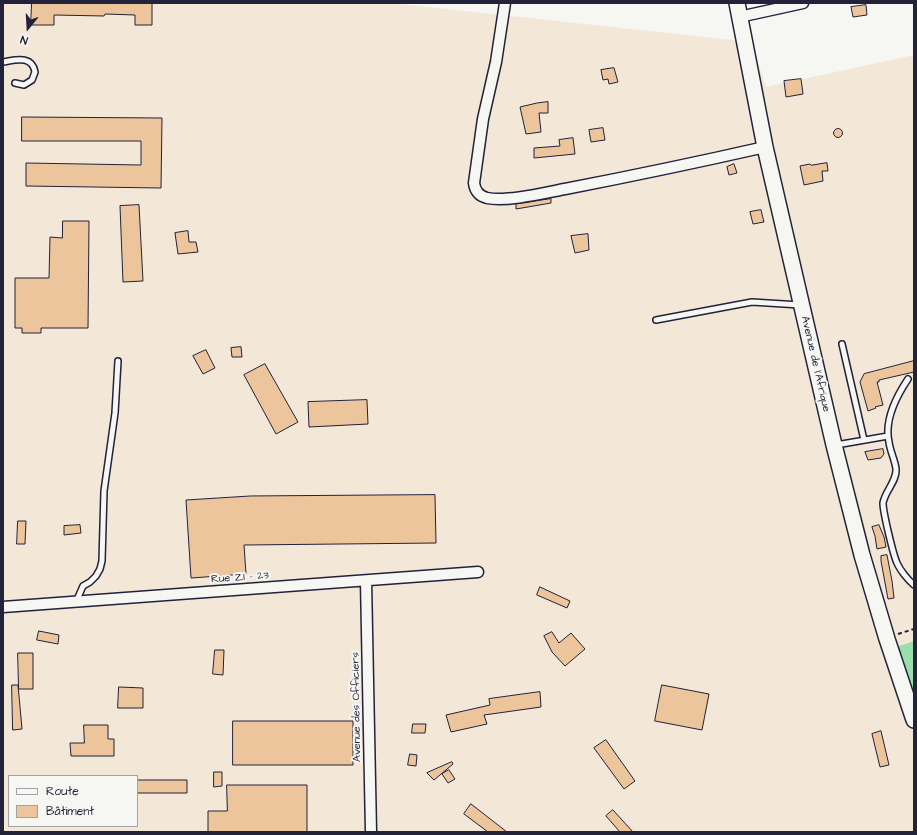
<!DOCTYPE html>
<html>
<head>
<meta charset="utf-8">
<style>
	body { margin:0 }
	#map { position:relative; width:917px; height:835px; overflow:hidden; background:#f6f6f2; font-family:"Architects Daughter",sans-serif }
	canvas { display:block }
	.frame { position:absolute; inset:0; border:4px solid #22223b; pointer-events:none }
	.legend { position:absolute; left:8px; top:775px; width:130px; height:52px; box-sizing:border-box; background:#f6f6f2; border:1px solid #a1a1a9; margin:0; padding:5px 7px; list-style:none; font-size:12px; color:#22223b }
	.legend li { display:flex; align-items:center; gap:8px; height:20px }
	.legend b { width:20px; border:1px solid #a1a1a9 }
	.north { position:absolute; left:8px; top:8px; width:40px; height:40px; -webkit-text-stroke:3px #f6f6f2; paint-order:stroke; rotate:198deg; font-size:11px; font-weight:700; line-height:16px; text-align:center; color:#22223b }
	.north::after { content:''; display:block; margin:auto; width:14px; height:18px; background:#22223b; clip-path:polygon(50% 0,100% 100%,50% 72%,0 100%) }
</style>
</head>
<body>
<div id="map">
<canvas width="917" height="835"></canvas>
<div class="frame"></div>
<ul class="legend">
<li><b style="height:5px;background:#f6f6f2"></b>Route</li>
<li><b style="height:11px;background:#ecc59c"></b>Bâtiment</li>
</ul>
<div class="north">N</div>
</div>
<script>
const ctx = document.querySelector('canvas').getContext('2d');
ctx.lineJoin = 'round';
function fillPath(path, color) {
  ctx.fillStyle = color;
  ctx.fill(path, 'evenodd');
}
function trace(path, color, width, dash) {
  ctx.strokeStyle = color;
  ctx.lineWidth = width;
  ctx.lineCap = dash ? 'butt' : 'round';
  ctx.setLineDash(dash || []);
  ctx.stroke(path);
}
function write(font, color, halo, rows, align = 'center') {
  ctx.font = font + ' "Architects Daughter",sans-serif';
  ctx.lineWidth = 4;
  ctx.setLineDash([]);
  ctx.textBaseline = 'middle';
  ctx.strokeStyle = halo;
  ctx.fillStyle = color;
  for (const [text, x, y, turn = 0] of rows) {
    ctx.save();
    ctx.translate(x, y);
    ctx.rotate((+turn || 0) * Math.PI / 180);
    ctx.textAlign = isNaN(turn) ? turn : align;
    if (halo) ctx.strokeText(text, 0, 0);
    ctx.fillText(text, 0, 0);
    ctx.restore();
  }
}
fillPath(new Path2D(`
	M 3,3 L 391,3 L 751,42 L 766,87 L 914,55 L 914,641 L 896,647 L 914,693 L 914,832 L 3,832 ZM 9,776 L 137,776 L 137,826 L 9,826 Z`), '#f3e7d8');
fillPath(new Path2D(`
	M 914,641 L 914,693 L 896,647 Z`), '#98dfac');
const building = new Path2D(`
	M 32,3 L 152,3 L 152,25 L 135,25 L 135,15 L 105,14 L 104,16 L 54,15 L 54,25 L 31,25 Z
	M 866,5 L 867,15 L 853,17 L 851,7 Z
	M 614,68 L 618,82 L 609,84 L 608,79 L 603,80 L 601,70 Z
	M 801,79 L 803,94 L 786,97 L 784,81 Z
	M 548,102 L 548,113 L 539,113 L 541,132 L 526,134 L 520,107 L 537,103 Z
	M 22,117 L 162,118 L 161,188 L 26,186 L 26,163 L 141,165 L 141,141 L 22,141 Z
	M 603,128 L 605,140 L 591,142 L 589,130 Z
	M833.5 133a4.5 4.5 0 1 1 9 0a4.5 4.5 0 1 1-9 0Z
	M 573,138 L 575,154 L 534,158 L 534,148 L 560,146 L 559,140 Z
	M 827,163 L 828,171 L 822,171 L 823,181 L 804,185 L 800,166 L 810,164 L 811,165 Z
	M 734,164 L 737,173 L 729,175 L 727,167 Z
	M 551,199 L 551,203 L 516,209 L 516,204 Z
	M 139,205 L 143,281 L 123,282 L 120,206 Z
	M 761,210 L 764,222 L 753,224 L 750,212 Z
	M 63,221 L 89,221 L 88,328 L 41,328 L 41,333 L 22,333 L 22,328 L 15,328 L 15,278 L 49,278 L 50,237 L 62,238 Z
	M 188,231 L 189,242 L 196,242 L 198,252 L 178,254 L 175,233 Z
	M 588,234 L 589,250 L 575,253 L 571,236 Z
	M 241,347 L 242,357 L 232,357 L 231,348 Z
	M 206,350 L 215,368 L 203,374 L 193,356 Z
	M 914,361 L 914,372 L 879,380 L 879,382 L 877,382 L 883,405 L 875,407 L 876,408 L 868,411 L 860,382 L 864,374 Z
	M 265,364 L 298,422 L 276,434 L 244,375 Z
	M 367,400 L 368,424 L 309,427 L 308,402 Z
	M 883,449 L 884,454 L 881,458 L 868,460 L 865,452 Z
	M 435,495 L 436,543 L 244,545 L 246,574 L 191,578 L 186,500 L 250,496 Z
	M 18,521 L 26,521 L 25,544 L 17,544 Z
	M 80,525 L 81,533 L 64,535 L 64,526 Z
	M 879,525 L 884,537 L 886,547 L 877,549 L 875,536 L 872,527 Z
	M 887,555 L 892,581 L 894,598 L 888,599 L 881,561 L 881,556 Z
	M 540,587 L 570,601 L 567,608 L 537,595 Z
	M 39,631 L 59,635 L 58,644 L 37,640 Z
	M 552,632 L 559,643 L 571,633 L 585,649 L 565,666 L 552,652 L 544,636 Z
	M 215,650 L 224,650 L 223,675 L 213,674 Z
	M 18,653 L 33,653 L 33,689 L 19,689 Z
	M 12,685 L 18,685 L 22,729 L 13,730 Z
	M 662,685 L 709,694 L 702,730 L 655,721 Z
	M 119,687 L 143,688 L 143,708 L 118,708 Z
	M 540,692 L 541,707 L 484,715 L 487,724 L 451,732 L 446,715 L 490,705 L 489,699 Z
	M 233,721 L 353,721 L 353,765 L 233,765 Z
	M 413,724 L 426,724 L 425,733 L 412,733 Z
	M 84,725 L 108,725 L 108,739 L 114,739 L 114,756 L 71,756 L 70,743 L 84,743 Z
	M 881,731 L 889,765 L 880,767 L 872,734 Z
	M 606,740 L 635,781 L 624,789 L 594,748 Z
	M 410,754 L 417,755 L 416,766 L 408,765 Z
	M 452,762 L 453,764 L 434,780 L 427,773 Z
	M 449,770 L 455,779 L 448,783 L 442,774 Z
	M 214,772 L 222,772 L 222,786 L 214,787 Z
	M 137,780 L 187,780 L 187,793 L 137,793 Z
	M 227,785 L 307,785 L 307,832 L 208,832 L 208,811 L 227,811 Z
	M 471,804 L 507,832 L 488,832 L 464,814 Z
	M 613,810 L 633,832 L 620,832 L 606,816 Z`);
fillPath(building, '#ecc59c');
trace(building, '#22223b', 1);
const lane = new Path2D(`
	M 3,62 C 16,60 32,55 35,72 L 32,80 L 24,85 L 15,83
	M 656,320 L 752,302 L 800,305
	M 842,344 L 864,440
	M 908,379 C 896,397 884,420 889,442 C 890,451 895,460 896,469 C 897,481 885,491 883,503 C 883,512 893,554 897,563 C 900,570 908,580 914,585
	M 836,445 L 888,436
	M 76,602 L 83,586 L 90,582 L 96,576 L 100,569 L 102,561 L 104,491 L 115,413 L 118,361`);
const street = new Path2D(`
	M 505,3 L 496,62 L 483,119 L 474,183 C 475,191 479,196 487,198 C 507,202 544,193 565,189 C 632,176 699,162 765,147
	M 739,17 L 803,3
	M 366,581 L 371,832
	M 3,607 L 478,572`);
const secondary = new Path2D(`
	M 737,3 L 765,147 L 834,445 L 862,555 L 887,639 L 914,720`);
trace(lane, '#22223b', 8);
trace(street, '#22223b', 13);
trace(secondary, '#22223b', 18);
trace(new Path2D(`
	M 898,634 L 914,629`), '#22223b', 2, [4, 3]);
trace(lane, '#f6f6f2', 5);
trace(street, '#f6f6f2', 10);
trace(secondary, '#f6f6f2', 15);
write('11px', '#22223b', '#f6f6f2', [
	["Avenue de l'Afrique",815,364,77],
	["Rue ZI - 23",240,578,-4],
	["Avenue des Officiers",357,707,-91]
]);
</script>
</body>
</html>
